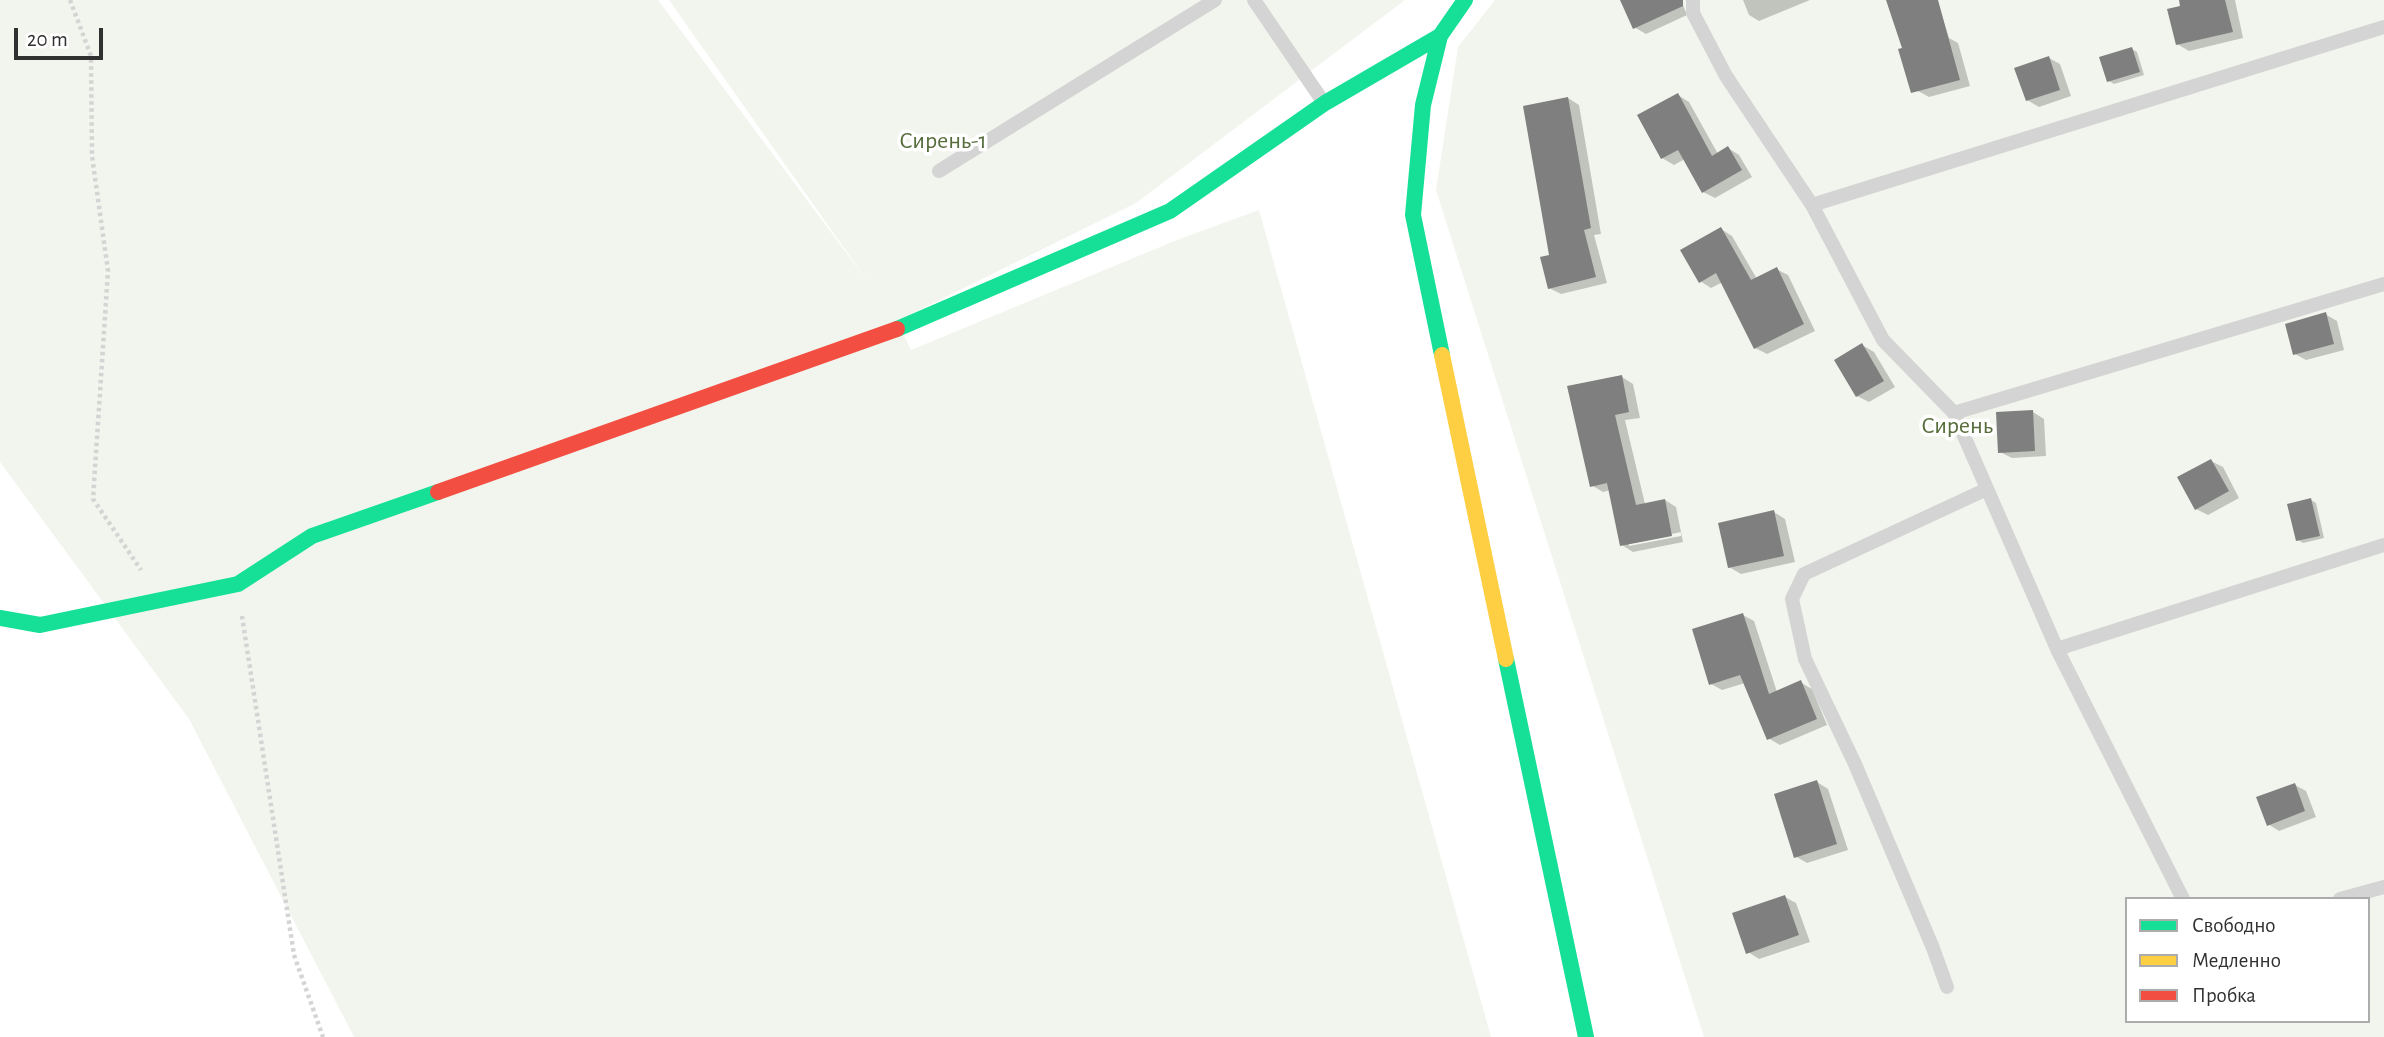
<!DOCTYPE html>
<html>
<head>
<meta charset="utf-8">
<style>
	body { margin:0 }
	#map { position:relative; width:2384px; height:1037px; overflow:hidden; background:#fff; font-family:"Alegreya Sans",sans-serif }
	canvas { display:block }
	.legend { position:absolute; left:2125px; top:897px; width:245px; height:126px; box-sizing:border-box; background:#fff; border:2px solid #acacac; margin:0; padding:9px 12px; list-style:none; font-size:21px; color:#303030 }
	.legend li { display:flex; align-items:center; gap:14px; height:35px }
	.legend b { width:35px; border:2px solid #acacac }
	.scale { position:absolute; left:14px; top:28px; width:89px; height:32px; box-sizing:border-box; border:4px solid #303030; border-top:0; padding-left:9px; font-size:21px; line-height:24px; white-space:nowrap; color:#303030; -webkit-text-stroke:5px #fff; paint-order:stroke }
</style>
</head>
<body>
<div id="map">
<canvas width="2384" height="1037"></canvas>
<ul class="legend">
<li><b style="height:9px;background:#16e098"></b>Свободно</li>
<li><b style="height:9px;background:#ffcf43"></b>Медленно</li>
<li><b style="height:9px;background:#f24e42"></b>Пробка</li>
</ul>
<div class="scale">20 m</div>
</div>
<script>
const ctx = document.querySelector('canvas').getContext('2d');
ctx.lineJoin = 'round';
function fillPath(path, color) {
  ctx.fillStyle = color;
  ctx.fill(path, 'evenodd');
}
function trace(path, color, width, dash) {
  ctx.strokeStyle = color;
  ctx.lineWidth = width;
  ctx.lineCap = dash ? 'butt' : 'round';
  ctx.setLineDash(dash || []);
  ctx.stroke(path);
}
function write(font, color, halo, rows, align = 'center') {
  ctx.font = font + ' "Alegreya Sans",sans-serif';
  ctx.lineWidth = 7;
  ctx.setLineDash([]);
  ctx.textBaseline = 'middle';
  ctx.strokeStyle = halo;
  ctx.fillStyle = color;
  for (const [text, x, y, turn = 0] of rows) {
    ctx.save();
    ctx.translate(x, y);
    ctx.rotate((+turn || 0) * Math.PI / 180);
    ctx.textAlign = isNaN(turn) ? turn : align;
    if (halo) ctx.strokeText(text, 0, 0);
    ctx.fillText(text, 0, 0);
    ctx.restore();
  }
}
fillPath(new Path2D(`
	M 0,0 L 658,0 L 868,282 L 669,0 L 1405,0 L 1136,203 L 897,321 L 911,350 L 1177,240 L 1259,210 L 1491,1037 L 354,1037 L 189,719 L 0,462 Z
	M 1495,0 L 2384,0 L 2384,1037 L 1704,1037 L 1436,190 L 1458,47 ZM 2127,899 L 2368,899 L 2368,1021 L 2127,1021 Z`), '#f2f5ed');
fillPath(new Path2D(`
	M 1622,0 L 1681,0 L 1687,15 L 1646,34 L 1634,27 Z
	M 1743,0 L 1810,0 L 1759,21 L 1749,15 Z
	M 1888,0 L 1937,0 L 1949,38 L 1958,43 L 1970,86 L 1929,97 L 1918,91 Z
	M 2181,0 L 2235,0 L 2243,38 L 2189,51 L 2177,44 L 2182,7 Z
	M 2132,49 L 2137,52 L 2144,75 L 2114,84 L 2109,81 Z
	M 2049,58 L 2060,64 L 2071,96 L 2039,107 L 2027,100 Z
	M 1678,95 L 1689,102 L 1718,154 L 1728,148 L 1739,155 L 1752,177 L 1715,198 L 1703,192 L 1685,159 L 1674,165 L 1662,158 Z
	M 1568,98 L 1579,105 L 1601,234 L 1594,235 L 1607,283 L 1561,294 L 1549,288 L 1551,256 Z
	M 1721,229 L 1732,236 L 1757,279 L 1776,269 L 1788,275 L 1815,331 L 1767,354 L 1755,348 L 1723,282 L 1711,288 L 1700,281 Z
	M 2325,314 L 2337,321 L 2344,350 L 2306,360 L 2295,354 Z
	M 1862,345 L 1874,352 L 1895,387 L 1869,402 L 1857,396 Z
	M 1622,377 L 1633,384 L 1640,418 L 1625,420 L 1645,504 L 1665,500 L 1676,507 L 1683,542 L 1633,552 L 1622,545 L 1611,490 L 1603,492 L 1591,485 ZM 1681,532 L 1681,536 L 1629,546 L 1629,543 Z
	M 2033,412 L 2044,419 L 2046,456 L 2012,458 L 2000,452 Z
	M 2211,461 L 2223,467 L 2239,498 L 2208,515 L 2196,509 Z
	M 2311,500 L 2316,503 L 2324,538 L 2303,543 L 2298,540 Z
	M 1774,512 L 1785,519 L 1795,562 L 1741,574 L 1729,567 Z
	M 1743,615 L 1754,621 L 1777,692 L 1800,682 L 1812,689 L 1827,725 L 1780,745 L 1768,738 L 1745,683 L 1722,690 L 1711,684 Z
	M 1817,782 L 1828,789 L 1848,850 L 1807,863 L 1795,856 Z
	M 2295,785 L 2306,791 L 2316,817 L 2279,831 L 2268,824 Z
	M 1785,897 L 1796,903 L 1810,942 L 1759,959 L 1748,952 Z`), '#0003');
fillPath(new Path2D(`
	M 1620,0 L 1683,0 L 1683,6 L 1633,29 Z
	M 1886,0 L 1938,0 L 1960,80 L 1911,93 L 1898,49 L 1902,48 Z
	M 2179,0 L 2225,0 L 2233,32 L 2176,45 L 2167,9 L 2180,6 Z
	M 2132,47 L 2140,72 L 2107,82 L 2099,57 Z
	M 2049,56 L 2060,90 L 2026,101 L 2014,68 Z
	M 1678,93 L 1712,156 L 1728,146 L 1742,170 L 1702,193 L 1678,150 L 1661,159 L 1637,115 Z
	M 1568,97 L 1591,228 L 1584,230 L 1596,277 L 1548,289 L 1540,257 L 1549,255 L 1523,106 Z
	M 1721,227 L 1751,280 L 1777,267 L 1804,324 L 1754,349 L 1716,273 L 1699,283 L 1680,250 Z
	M 2326,312 L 2334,344 L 2293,355 L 2285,324 Z
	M 1862,343 L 1884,381 L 1856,397 L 1834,360 Z
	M 1622,375 L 1629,412 L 1615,415 L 1636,505 L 1665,499 L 1672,536 L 1620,546 L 1607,483 L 1590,487 L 1567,386 Z
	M 2033,410 L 2035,451 L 1998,453 L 1996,412 Z
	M 2211,459 L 2229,491 L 2195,510 L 2177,477 Z
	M 2311,498 L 2320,536 L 2296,541 L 2287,504 Z
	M 1774,510 L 1784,556 L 1728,568 L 1718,523 Z
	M 1743,613 L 1769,694 L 1801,680 L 1817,719 L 1767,740 L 1740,675 L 1709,685 L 1692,629 Z
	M 1817,780 L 1837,844 L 1794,858 L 1774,794 Z
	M 2295,783 L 2305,811 L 2267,826 L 2256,797 Z
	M 1785,895 L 1799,935 L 1746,954 L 1732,913 Z`), '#7f7f7f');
trace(new Path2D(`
	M 70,0 L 91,56 L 92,156 L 108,271 L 93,499 L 141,570
	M 242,616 L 294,955 L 323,1037`), '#d4d4d4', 4.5, [3.5, 3.5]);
trace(new Path2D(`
	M 1254,0 L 1324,103
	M 1693,0 L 1693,13 L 1726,76 L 1812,205 L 1883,340 L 1954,413 L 2057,649 L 2183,899
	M 939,171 L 1215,0
	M 1812,205 L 2384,27
	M 1954,413 L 2384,284
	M 2057,649 L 2384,545
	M 2340,899 L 2384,887
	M 1947,987 L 1933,948 L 1855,764 L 1805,659 L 1792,599 L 1804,574 L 1987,489`), '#d4d4d4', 14);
trace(new Path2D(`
	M 897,329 L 1170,211 L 1325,103 L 1440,36
	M 1442,355 L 1413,215 L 1423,105 L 1440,36 L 1465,0
	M 0,618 L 40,625 L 238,584 L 312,536 L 438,492
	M 1506,659 L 1586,1037`), '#16e098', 16);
trace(new Path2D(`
	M 1442,355 L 1506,659`), '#ffcf43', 16);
trace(new Path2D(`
	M 438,492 L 897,329`), '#f24e42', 16);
write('24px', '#576d3c', '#fff', [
	["Сирень-1",943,141],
	["Сирень",1957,426]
]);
</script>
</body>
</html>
